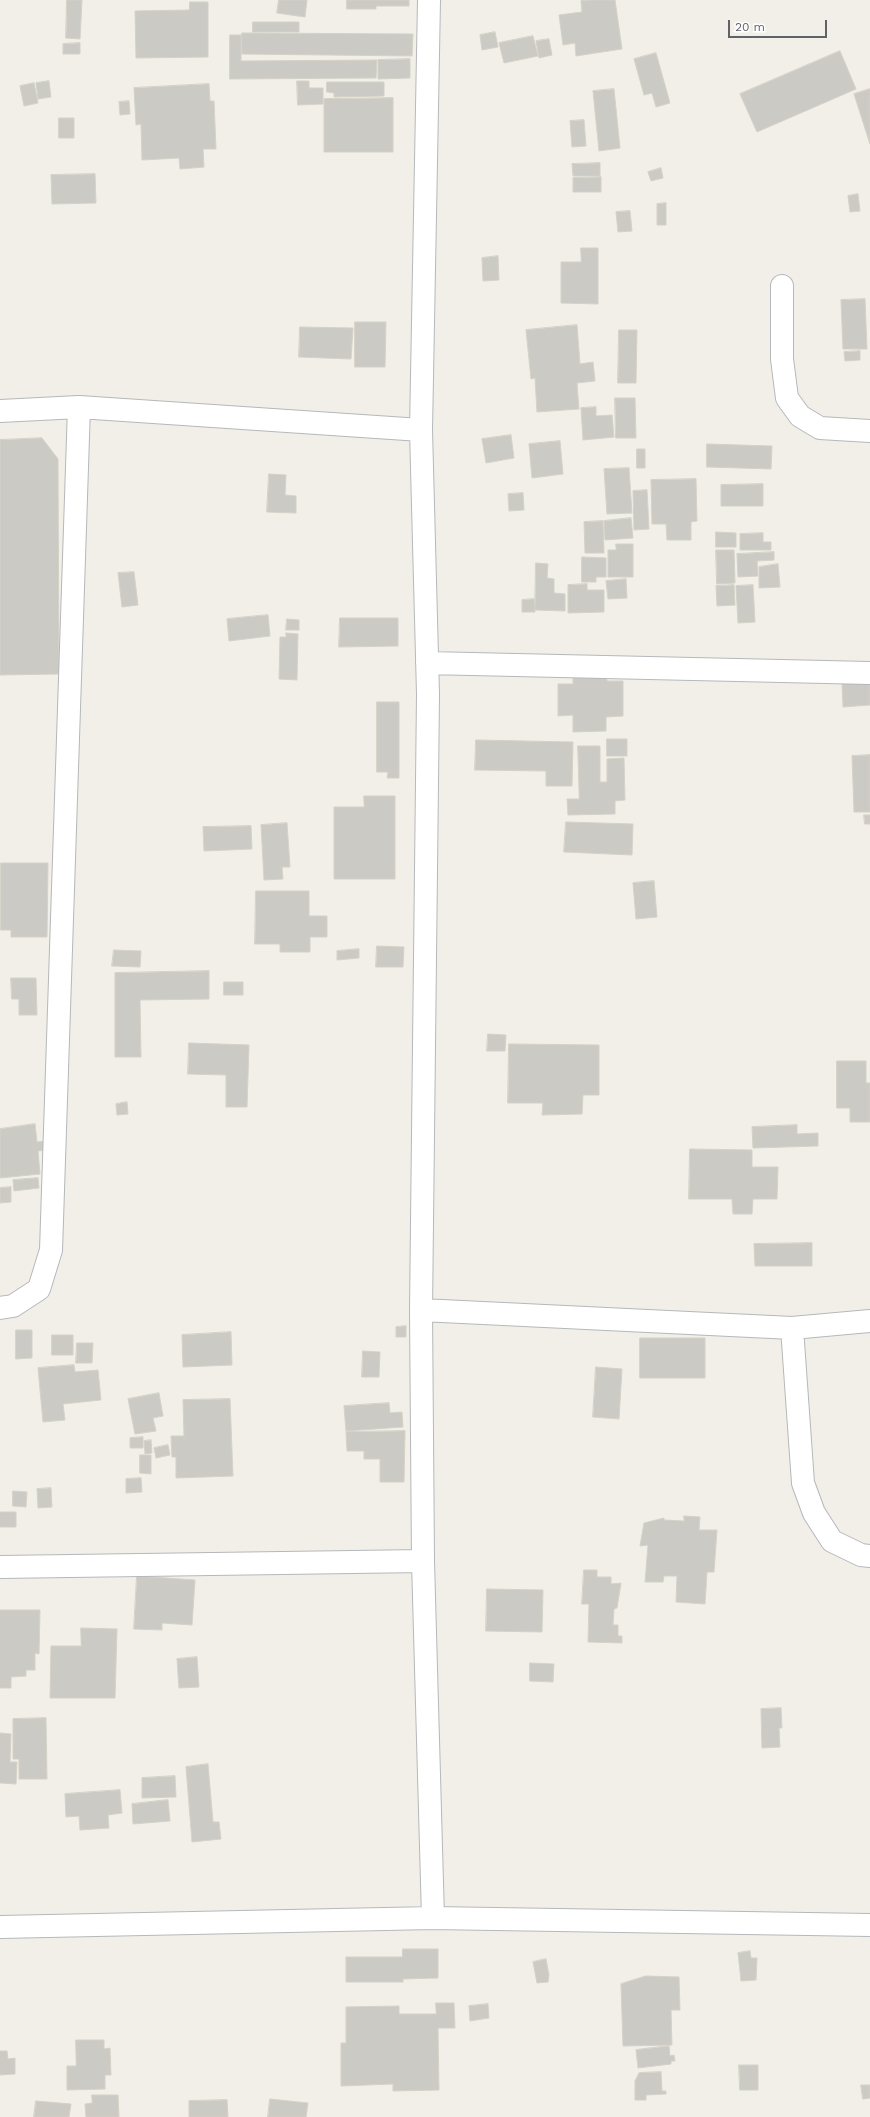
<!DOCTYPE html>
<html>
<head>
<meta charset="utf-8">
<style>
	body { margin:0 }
	#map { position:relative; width:870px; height:2117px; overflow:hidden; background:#f1efe8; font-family:"Work Sans",sans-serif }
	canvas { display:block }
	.scale { position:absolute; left:728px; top:20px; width:99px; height:18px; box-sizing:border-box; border:2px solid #5f6368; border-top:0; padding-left:5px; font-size:12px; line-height:14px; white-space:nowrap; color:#5f6368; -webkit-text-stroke:3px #fff; paint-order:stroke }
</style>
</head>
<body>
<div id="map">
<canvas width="870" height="2117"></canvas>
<div class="scale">20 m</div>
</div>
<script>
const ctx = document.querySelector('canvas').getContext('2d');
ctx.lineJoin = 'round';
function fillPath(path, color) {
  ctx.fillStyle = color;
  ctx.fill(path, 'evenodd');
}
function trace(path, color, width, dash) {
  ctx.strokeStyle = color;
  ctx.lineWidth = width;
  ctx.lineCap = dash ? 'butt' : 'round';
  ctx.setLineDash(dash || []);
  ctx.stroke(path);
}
const building = new Path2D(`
	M 67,0 L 82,0 L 80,39 L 66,38 Z
	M 279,0 L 307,0 L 305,17 L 277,13 Z
	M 347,0 L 409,0 L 409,6 L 376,6 L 376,9 L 347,9 Z
	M 591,0 L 615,0 L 622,49 L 576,56 L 575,43 L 563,45 L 559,15 L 582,12 L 581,1 Z
	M 190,2 L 208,2 L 208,57 L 136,58 L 135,11 L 189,10 Z
	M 253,22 L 299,22 L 299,32 L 253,32 Z
	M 495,32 L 498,47 L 482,50 L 480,35 Z
	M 242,33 L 413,34 L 412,56 L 242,54 Z
	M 230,35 L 241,35 L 241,61 L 377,60 L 376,78 L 230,79 Z
	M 533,36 L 538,56 L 504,63 L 499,43 Z
	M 549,39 L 552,55 L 539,58 L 536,41 Z
	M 80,43 L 80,54 L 63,54 L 63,44 Z
	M 840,51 L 856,89 L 757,132 L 740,94 Z
	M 656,53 L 670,103 L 656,107 L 652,93 L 644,95 L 634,59 Z
	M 410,59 L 410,78 L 378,79 L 378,60 Z
	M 49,81 L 51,97 L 38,99 L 36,83 Z
	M 297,81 L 309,81 L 309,88 L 323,88 L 323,104 L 298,105 Z
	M 327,82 L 384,82 L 384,96 L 334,97 L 334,93 L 327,92 Z
	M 34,83 L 38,103 L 24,106 L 20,86 Z
	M 209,84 L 210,101 L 214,101 L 216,149 L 203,149 L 204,167 L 180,169 L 179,158 L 142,160 L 141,124 L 136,125 L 134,88 Z
	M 614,89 L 620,148 L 599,151 L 593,91 Z
	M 870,89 L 870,144 L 854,94 Z
	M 393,98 L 393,152 L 324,152 L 324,99 Z
	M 129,101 L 130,114 L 120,115 L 119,102 Z
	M 59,118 L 74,118 L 74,138 L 59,138 Z
	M 584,120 L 586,146 L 572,147 L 570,121 Z
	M 600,163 L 600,176 L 573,176 L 572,164 Z
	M 661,168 L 663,178 L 651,181 L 648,172 Z
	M 95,174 L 96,203 L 52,204 L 51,175 Z
	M 601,177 L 601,192 L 573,192 L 573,178 Z
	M 858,194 L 860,211 L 850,212 L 848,196 Z
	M 666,203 L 666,225 L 657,225 L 657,204 Z
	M 630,211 L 632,231 L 618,232 L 616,212 Z
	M 581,248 L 598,248 L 598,304 L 561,303 L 561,262 L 581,262 Z
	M 498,256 L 499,280 L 483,281 L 482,258 Z
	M 865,299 L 867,349 L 843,349 L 841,300 Z
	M 355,322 L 386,322 L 385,367 L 355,367 Z
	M 577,325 L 580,364 L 593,362 L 595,381 L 577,383 L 579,409 L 537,412 L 535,378 L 531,379 L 526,330 Z
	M 300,327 L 353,328 L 351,359 L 299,357 Z
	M 619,330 L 637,330 L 636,383 L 618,383 Z
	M 860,351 L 860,360 L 845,361 L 844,352 Z
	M 615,398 L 635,398 L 636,438 L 616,438 Z
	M 596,407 L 596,416 L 612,415 L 614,437 L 583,440 L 581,408 Z
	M 511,435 L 514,458 L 486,463 L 482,439 Z
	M 42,438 L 58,459 L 59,674 L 0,675 L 0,440 Z
	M 560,441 L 563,474 L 532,478 L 529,444 Z
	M 707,444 L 772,446 L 771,469 L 707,467 Z
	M 637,449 L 645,449 L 645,468 L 637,468 Z
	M 629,468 L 632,513 L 607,514 L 604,469 Z
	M 269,474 L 286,475 L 285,495 L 296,496 L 296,513 L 267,512 Z
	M 696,479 L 697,521 L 691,522 L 691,540 L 667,540 L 666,524 L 652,524 L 651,480 Z
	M 763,484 L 763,506 L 721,506 L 721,485 Z
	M 647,490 L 649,529 L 634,530 L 633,491 Z
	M 523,493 L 524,510 L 509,511 L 508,494 Z
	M 631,518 L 633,538 L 605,540 L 604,521 Z
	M 603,521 L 604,553 L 585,553 L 584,522 Z
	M 716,532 L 736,533 L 736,547 L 716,547 Z
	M 763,533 L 763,542 L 771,542 L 771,550 L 740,550 L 740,534 Z
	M 616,544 L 633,544 L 633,577 L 608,577 L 608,550 L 616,550 Z
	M 716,550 L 734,550 L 735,583 L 717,584 Z
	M 774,552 L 774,560 L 757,561 L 758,576 L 738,577 L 737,554 Z
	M 582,557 L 606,558 L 606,577 L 596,577 L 596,582 L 582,582 Z
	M 536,563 L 548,564 L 547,578 L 554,579 L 554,593 L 565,594 L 565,611 L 535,610 Z
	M 778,564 L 780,587 L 759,588 L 759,567 Z
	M 134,572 L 138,605 L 122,607 L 118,573 Z
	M 626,579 L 627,598 L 608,599 L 606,581 Z
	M 587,584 L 587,590 L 604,590 L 604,612 L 568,613 L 568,585 Z
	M 734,585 L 735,605 L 717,606 L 716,586 Z
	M 753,585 L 755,622 L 738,623 L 736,586 Z
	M 534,599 L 535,612 L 522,612 L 522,600 Z
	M 268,615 L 270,636 L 229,641 L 227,619 Z
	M 340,618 L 398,618 L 398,646 L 339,647 Z
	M 287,619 L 299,620 L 299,630 L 286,630 Z
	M 286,633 L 298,634 L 297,680 L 279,679 L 280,637 L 286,637 Z
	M 606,670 L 607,681 L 623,681 L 623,716 L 606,717 L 606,731 L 573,732 L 573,715 L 558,716 L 558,684 L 573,684 L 573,675 Z
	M 870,683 L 870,705 L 843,707 L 842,684 Z
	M 377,702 L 399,702 L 399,778 L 387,778 L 388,772 L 377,772 Z
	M 607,739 L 627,739 L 627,756 L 607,756 Z
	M 476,740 L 573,742 L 572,786 L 546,786 L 546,771 L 475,770 Z
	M 578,746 L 600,746 L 600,782 L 607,782 L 607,759 L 624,758 L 625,800 L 615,801 L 615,814 L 568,815 L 567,799 L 579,799 Z
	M 870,755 L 870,812 L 854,812 L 852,756 Z
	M 364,796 L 395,796 L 395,879 L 334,879 L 334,807 L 364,807 Z
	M 864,815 L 870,815 L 870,824 L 865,824 Z
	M 566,822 L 633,824 L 632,855 L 564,852 Z
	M 287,823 L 290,867 L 282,867 L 283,879 L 264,880 L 261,825 Z
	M 251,826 L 252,849 L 204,851 L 203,827 Z
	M 1,863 L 48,863 L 47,937 L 11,937 L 11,930 L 1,930 Z
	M 654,881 L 657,917 L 636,919 L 633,883 Z
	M 256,891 L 309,891 L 309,916 L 327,916 L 327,937 L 310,937 L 310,952 L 280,952 L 280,944 L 255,944 Z
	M 377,946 L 404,947 L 403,967 L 376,967 Z
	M 359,949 L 359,958 L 337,960 L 337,951 Z
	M 114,950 L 141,951 L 140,967 L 112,966 Z
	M 209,971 L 209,999 L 140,1000 L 141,1057 L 115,1057 L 115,973 Z
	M 11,978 L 36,978 L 37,1015 L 19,1015 L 19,999 L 12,999 Z
	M 224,982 L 243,982 L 243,995 L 224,995 Z
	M 488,1034 L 506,1035 L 505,1051 L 487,1051 Z
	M 189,1043 L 249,1045 L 247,1107 L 226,1107 L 226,1075 L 188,1074 Z
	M 509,1044 L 599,1045 L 599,1095 L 583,1095 L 582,1114 L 542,1115 L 543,1103 L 508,1103 Z
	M 837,1061 L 866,1061 L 866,1083 L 870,1083 L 870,1122 L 850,1122 L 850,1108 L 837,1108 Z
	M 127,1102 L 128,1114 L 117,1115 L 116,1104 Z
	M 35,1124 L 37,1142 L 46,1141 L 47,1150 L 38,1151 L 40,1174 L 0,1178 L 0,1129 Z
	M 797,1125 L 797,1134 L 818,1133 L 818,1146 L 753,1148 L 752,1127 Z
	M 690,1149 L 752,1150 L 752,1167 L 778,1167 L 777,1199 L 753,1199 L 752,1214 L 733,1214 L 732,1199 L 689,1199 Z
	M 38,1178 L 39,1188 L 14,1191 L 13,1180 Z
	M 11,1187 L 11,1202 L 0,1203 L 0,1188 Z
	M 812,1243 L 812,1266 L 755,1266 L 754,1244 Z
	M 406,1326 L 406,1337 L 396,1337 L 396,1327 Z
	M 16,1330 L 32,1330 L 32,1358 L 16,1359 Z
	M 231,1332 L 232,1365 L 183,1367 L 182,1335 Z
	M 52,1335 L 73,1335 L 73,1355 L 52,1355 Z
	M 640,1338 L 705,1338 L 705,1378 L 640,1378 Z
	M 77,1343 L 93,1343 L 92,1363 L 76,1363 Z
	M 363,1351 L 380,1352 L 379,1377 L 362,1377 Z
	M 74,1365 L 75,1372 L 98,1370 L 101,1400 L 63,1404 L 65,1420 L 43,1422 L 38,1368 Z
	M 596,1367 L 622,1369 L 619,1419 L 593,1417 Z
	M 159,1393 L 163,1416 L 153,1418 L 156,1431 L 135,1434 L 128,1399 Z
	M 230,1399 L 233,1476 L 176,1478 L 176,1457 L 172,1457 L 171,1436 L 184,1436 L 183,1400 Z
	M 389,1403 L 390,1413 L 402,1412 L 403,1427 L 346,1431 L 344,1406 Z
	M 405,1431 L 404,1482 L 380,1482 L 380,1459 L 364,1459 L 364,1451 L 347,1451 L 346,1432 Z
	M 143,1437 L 143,1448 L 130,1448 L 130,1438 Z
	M 151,1440 L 152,1453 L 145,1454 L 144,1441 Z
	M 168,1445 L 170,1455 L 156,1458 L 154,1448 Z
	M 140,1455 L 151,1455 L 151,1474 L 140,1473 Z
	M 141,1478 L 142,1492 L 126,1493 L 126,1479 Z
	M 51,1488 L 52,1507 L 38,1508 L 37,1489 Z
	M 13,1491 L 27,1492 L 26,1507 L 13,1506 Z
	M 0,1512 L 16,1512 L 16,1527 L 0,1527 Z
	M 684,1516 L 700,1517 L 699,1530 L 717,1530 L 714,1572 L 707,1572 L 705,1604 L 676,1602 L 677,1576 L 664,1576 L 663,1582 L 645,1582 L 648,1545 L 640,1546 L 644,1523 L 664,1518 L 664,1520 L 684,1521 Z
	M 584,1570 L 597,1570 L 597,1577 L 611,1577 L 611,1584 L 621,1583 L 617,1608 L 614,1609 L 613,1625 L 618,1625 L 618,1636 L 622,1636 L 622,1643 L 588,1642 L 589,1604 L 582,1604 Z
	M 137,1576 L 195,1580 L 192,1625 L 162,1623 L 162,1630 L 134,1629 Z
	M 487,1589 L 543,1590 L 542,1632 L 486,1631 Z
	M 0,1610 L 40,1610 L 39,1654 L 35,1653 L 35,1670 L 26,1670 L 26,1676 L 11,1677 L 11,1688 L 0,1688 Z
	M 81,1628 L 117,1629 L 115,1698 L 50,1698 L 51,1646 L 81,1646 Z
	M 197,1657 L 199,1687 L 179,1688 L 177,1659 Z
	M 530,1663 L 554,1664 L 553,1682 L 530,1681 Z
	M 781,1708 L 782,1728 L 779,1728 L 780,1747 L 762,1748 L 761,1709 Z
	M 46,1718 L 47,1779 L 19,1779 L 19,1759 L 13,1759 L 13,1719 Z
	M 0,1733 L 11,1734 L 10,1762 L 17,1762 L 16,1784 L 0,1783 Z
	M 208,1764 L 213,1822 L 219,1822 L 221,1839 L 192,1842 L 186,1767 Z
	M 175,1776 L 176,1797 L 142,1798 L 142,1778 Z
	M 120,1790 L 122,1813 L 108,1815 L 109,1828 L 80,1830 L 79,1816 L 66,1817 L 65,1794 Z
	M 168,1800 L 170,1821 L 133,1824 L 132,1804 Z
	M 403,1949 L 438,1949 L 438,1978 L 403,1979 L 403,1982 L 346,1982 L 346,1957 L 402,1957 Z
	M 750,1951 L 751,1958 L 757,1958 L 756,1980 L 741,1981 L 738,1953 Z
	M 546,1959 L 549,1975 L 548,1982 L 537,1983 L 533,1962 Z
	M 646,1976 L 679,1977 L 680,2010 L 671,2010 L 672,2045 L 623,2046 L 621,1984 Z
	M 436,2003 L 454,2003 L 455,2028 L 438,2028 L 439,2090 L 393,2091 L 393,2084 L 341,2086 L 341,2043 L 346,2043 L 346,2007 L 399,2006 L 399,2014 L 436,2014 Z
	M 488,2004 L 489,2018 L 470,2021 L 469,2006 Z
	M 76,2040 L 104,2040 L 104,2049 L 110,2048 L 111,2075 L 105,2075 L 105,2089 L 67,2090 L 67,2066 L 76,2066 Z
	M 669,2046 L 670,2056 L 674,2055 L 675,2061 L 671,2061 L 671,2064 L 638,2068 L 636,2050 Z
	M 0,2051 L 7,2051 L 8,2059 L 15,2058 L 15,2074 L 0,2075 Z
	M 739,2065 L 758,2065 L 758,2090 L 740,2090 Z
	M 661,2072 L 662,2091 L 666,2091 L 666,2094 L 646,2095 L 646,2100 L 635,2100 L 635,2081 L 639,2073 Z
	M 861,2085 L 870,2085 L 870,2098 L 863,2099 Z
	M 92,2095 L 118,2095 L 119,2117 L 86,2117 L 85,2104 L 92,2103 Z
	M 270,2099 L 308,2103 L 306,2117 L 268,2117 Z
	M 227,2100 L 228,2117 L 189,2117 L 189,2101 Z
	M 36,2101 L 71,2104 L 69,2117 L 34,2117 Z`);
fillPath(building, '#cccac5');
trace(building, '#d6d1c6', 1);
const minor = new Path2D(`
	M 429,0 L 421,430 L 428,694 L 421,1310 L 423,1561 L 433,1918
	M 782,286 L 782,359 L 787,398 L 800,416 L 820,428 L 870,431
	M 0,411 L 79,407 L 421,430
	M 427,663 L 870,673
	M 0,1308 L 13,1306 L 39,1289 L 51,1250 L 79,407
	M 421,1310 L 792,1328 L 870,1321
	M 792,1328 L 803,1483 L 814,1513 L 832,1541 L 861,1555 L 870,1556
	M 0,1567 L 423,1561
	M 0,1927 L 433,1918 L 870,1925`);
trace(minor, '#b5b8bc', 24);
trace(minor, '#fff', 22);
</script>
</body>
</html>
